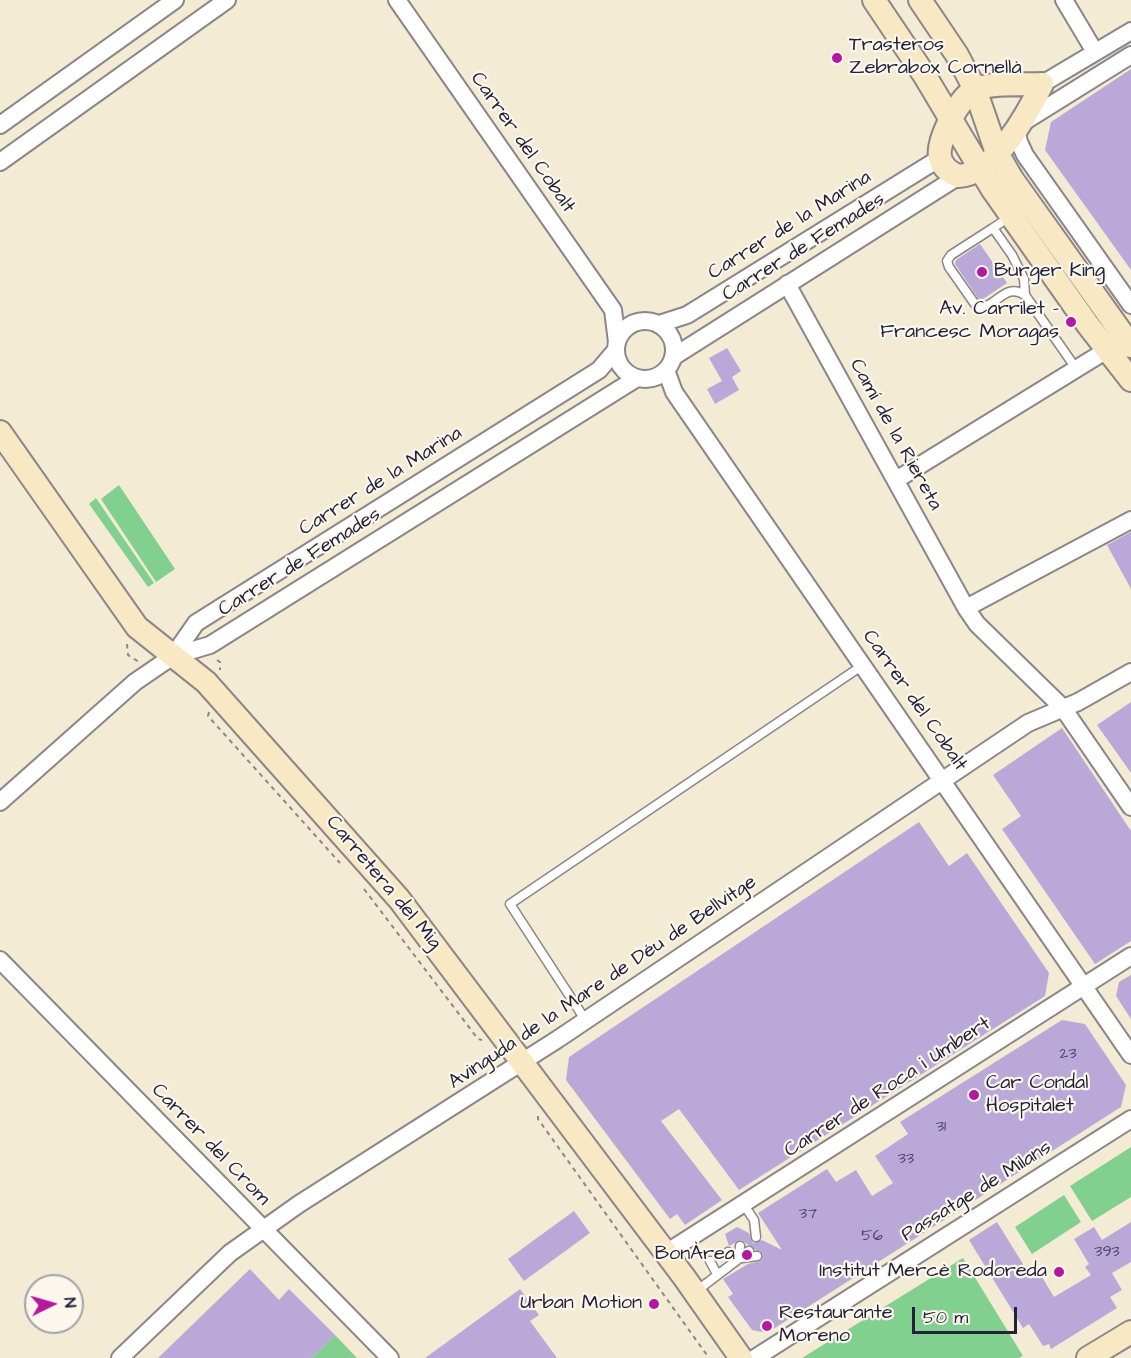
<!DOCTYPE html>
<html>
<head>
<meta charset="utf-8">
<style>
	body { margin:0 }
	#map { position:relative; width:1131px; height:1358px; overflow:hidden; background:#f4ebd5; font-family:"Architects Daughter",sans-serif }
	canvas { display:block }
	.north { position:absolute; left:24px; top:1274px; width:60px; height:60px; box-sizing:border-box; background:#fbf7ec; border:2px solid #a4a2a5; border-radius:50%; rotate:85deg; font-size:16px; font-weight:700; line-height:24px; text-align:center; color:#22223b }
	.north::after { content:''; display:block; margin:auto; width:21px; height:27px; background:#b5179e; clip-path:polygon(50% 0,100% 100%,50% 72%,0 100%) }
	.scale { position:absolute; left:912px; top:1307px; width:105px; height:27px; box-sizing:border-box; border:3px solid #22223b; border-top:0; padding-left:8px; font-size:18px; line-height:21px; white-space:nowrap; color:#22223b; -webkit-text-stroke:4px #fbf7ec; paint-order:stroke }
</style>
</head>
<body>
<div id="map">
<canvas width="1131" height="1358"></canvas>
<div class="north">N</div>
<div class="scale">50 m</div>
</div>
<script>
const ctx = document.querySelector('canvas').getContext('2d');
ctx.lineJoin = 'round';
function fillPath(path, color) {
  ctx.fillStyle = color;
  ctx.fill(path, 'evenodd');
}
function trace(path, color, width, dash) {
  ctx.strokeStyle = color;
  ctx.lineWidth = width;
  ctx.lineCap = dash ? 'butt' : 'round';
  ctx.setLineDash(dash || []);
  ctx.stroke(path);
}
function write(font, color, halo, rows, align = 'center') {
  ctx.font = font + ' "Architects Daughter",sans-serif';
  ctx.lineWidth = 4.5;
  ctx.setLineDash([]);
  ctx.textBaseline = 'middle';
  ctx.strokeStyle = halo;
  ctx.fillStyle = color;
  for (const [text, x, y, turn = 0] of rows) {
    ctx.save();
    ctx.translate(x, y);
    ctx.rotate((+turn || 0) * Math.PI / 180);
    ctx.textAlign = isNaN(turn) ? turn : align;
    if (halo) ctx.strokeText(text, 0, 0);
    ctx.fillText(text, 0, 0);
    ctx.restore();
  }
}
fillPath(new Path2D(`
	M 119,485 L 175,569 L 156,582 L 101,499 Z
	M 96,498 L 154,583 L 148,587 L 89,504 Z
	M 1131,1147 L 1131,1197 L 1092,1221 L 1070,1186 Z
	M 1064,1195 L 1081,1222 L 1032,1254 L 1015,1227 Z
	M 963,1258 L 1023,1356 L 1019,1358 L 802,1358 Z
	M 335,1335 L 357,1358 L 311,1358 Z`), '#82d08f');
fillPath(new Path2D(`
	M 1131,69 L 1131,270 L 1045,150 L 1051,122 Z
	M 980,244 L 1007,283 L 980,301 L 955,264 L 956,260 Z
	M 727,348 L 741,371 L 732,377 L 739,390 L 715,404 L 707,389 L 722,381 L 709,358 Z
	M 1131,532 L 1131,589 L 1107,545 Z
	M 1131,702 L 1131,773 L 1097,725 Z
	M 1062,728 L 1131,831 L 1131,941 L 1095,964 L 1002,829 L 1021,816 L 993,775 Z
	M 919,822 L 949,866 L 967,853 L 1049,973 L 1045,996 L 739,1190 L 679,1109 L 661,1121 L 722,1200 L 685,1225 L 677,1214 L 670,1219 L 566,1080 L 569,1057 Z
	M 1131,975 L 1131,1019 L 1116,996 L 1119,982 Z
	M 1062,1020 L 1085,1024 L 1126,1085 L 1121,1107 L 767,1333 L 752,1330 L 728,1297 L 733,1294 L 723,1279 L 748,1264 L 760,1261 L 763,1255 L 741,1240 L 729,1246 L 725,1234 L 737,1227 L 749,1233 L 753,1243 L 762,1240 L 782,1250 L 758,1213 L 827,1169 L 836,1182 L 856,1170 L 872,1196 L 893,1183 L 875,1156 L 908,1134 L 900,1122 Z
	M 574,1211 L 590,1233 L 524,1281 L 508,1259 Z
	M 997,1222 L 1031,1277 L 1039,1272 L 1054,1297 L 1091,1275 L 1085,1267 L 1089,1264 L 1074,1239 L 1094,1227 L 1102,1240 L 1131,1222 L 1131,1262 L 1112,1273 L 1122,1290 L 1110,1297 L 1117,1308 L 1051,1349 L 1049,1344 L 1043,1346 L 1029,1324 L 1023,1328 L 969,1240 Z
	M 250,1269 L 279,1300 L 289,1289 L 335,1335 L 311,1358 L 158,1358 Z
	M 520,1289 L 539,1315 L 530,1321 L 557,1358 L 425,1358 Z`), '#baa9d8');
const lane = new Path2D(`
	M 1011,216 L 993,228 L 1012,255 L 1024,279 L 1025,295 L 1075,367
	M 993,228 L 951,255 L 947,261 L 949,267 L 977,307 C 996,310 1004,281 1025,295
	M 586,1021 L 510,904 L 863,665
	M 744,1205 L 754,1220 L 756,1237
	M 728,1252 L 735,1261
	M 739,1258 L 740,1246
	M 742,1258 L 757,1256
	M 710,1261 L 717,1274
	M 703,1286 L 749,1251`);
const street = new Path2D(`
	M 397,0 L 613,310 L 617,342
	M 1064,0 L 1095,52
	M 1042,84 L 1131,31
	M 1022,123 L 1131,55
	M 0,125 L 175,0
	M 1016,129 L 1019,142 L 1025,155 L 1131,305
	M 0,162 L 227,0
	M 787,284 L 966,608 L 977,624 L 1063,708 L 1131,807
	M616 350a29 29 0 1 1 58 0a29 29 0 1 1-58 0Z
	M 659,324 L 687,315 L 940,158
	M 673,357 L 959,176
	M 666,370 L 674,392 L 1131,1055
	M 896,480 L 1115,345
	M 966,608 L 1131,520
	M 173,656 L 196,623 L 599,370 L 616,350
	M 0,802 L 135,682 L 173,656 L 210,645 L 637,378
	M 0,960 L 390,1358
	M 666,1253 L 1131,956
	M 120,1358 L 230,1253 L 299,1204 L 558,1039 L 1028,723 L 1078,702 L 1131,672
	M 755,1358 L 1131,1119`);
const secondary = new Path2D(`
	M 874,0 L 925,76 L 993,190 L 1088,325 L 1131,380
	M 920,0 L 957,55 L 975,89 L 997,153 L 1012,179 L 1131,346
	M 1042,84 C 1028,113 995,174 959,176 C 950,173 942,167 940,157 C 937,140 960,95 976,89 C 995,82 1022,85 1042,84 Z
	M 0,432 L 137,627 L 206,682 L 399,899 L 684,1277 L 741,1358
	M 1088,1358 L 1131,1332`);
trace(lane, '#8b8688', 11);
trace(street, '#8b8688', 20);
trace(secondary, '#8b8688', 26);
trace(new Path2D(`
	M 127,644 L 128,655 L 139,662
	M 217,660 L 220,662 L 220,670
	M 209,712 L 208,716 L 340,863
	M 364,889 L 478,1039 L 482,1040
	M 538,1116 L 538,1119 L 709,1358`), '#8b8688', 2, [4.5, 4.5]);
trace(lane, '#fff', 8);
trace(street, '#fff', 16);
trace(secondary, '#f8e8c3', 22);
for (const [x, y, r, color] of [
	[837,58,6,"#b5179e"],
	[982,272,6,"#b5179e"],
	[1071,322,6,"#b5179e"],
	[974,1095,6,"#b5179e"],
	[747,1255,6,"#b5179e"],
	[1059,1272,6,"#b5179e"],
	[654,1304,6,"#b5179e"],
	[767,1326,6,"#b5179e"]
]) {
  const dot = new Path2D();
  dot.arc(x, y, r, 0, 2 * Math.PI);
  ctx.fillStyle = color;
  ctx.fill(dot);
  trace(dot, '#fbf7ec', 2);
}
write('16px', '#484462', null, [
	["23",1068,1055],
	["31",941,1128],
	["33",906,1160],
	["37",808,1215],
	["56",872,1237],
	["393",1107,1253]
]);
write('20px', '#22223b', '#fbf7ec', [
	["Trasteros",849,46],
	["Zebrabox Cornellà",849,69],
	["Burger King",994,272],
	["Av. Carrilet -",1059,310,"right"],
	["Francesc Moragas",1059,333,"right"],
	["Car Condal",986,1084],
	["Hospitalet",986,1107],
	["BonÀrea",735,1255,"right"],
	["Institut Mercè Rodoreda",1047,1272,"right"],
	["Urban Motion",642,1304,"right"],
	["Restaurante",779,1314],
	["Moreno",779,1337]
], 'left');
write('20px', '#22223b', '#fbf7ec', [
	["Carrer del Cobalt",522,143,55],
	["Carrer de la Marina",790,226,-32],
	["Carrer de Femades",804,248,-32],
	["Camí de la Riereta",895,435,61],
	["Carrer de la Marina",381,482,-32],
	["Carrer de Femades",300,563,-32],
	["Carrer del Cobalt",914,701,55],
	["Carretera del Mig",383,883,50],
	["Avinguda de la Mare de Déu de Bellvitge",603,983,-34],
	["Carrer de Roca i Umbert",888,1088,-33],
	["Carrer del Crom",210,1145,46],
	["Passatge de Milans",977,1192,-32]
]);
</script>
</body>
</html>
